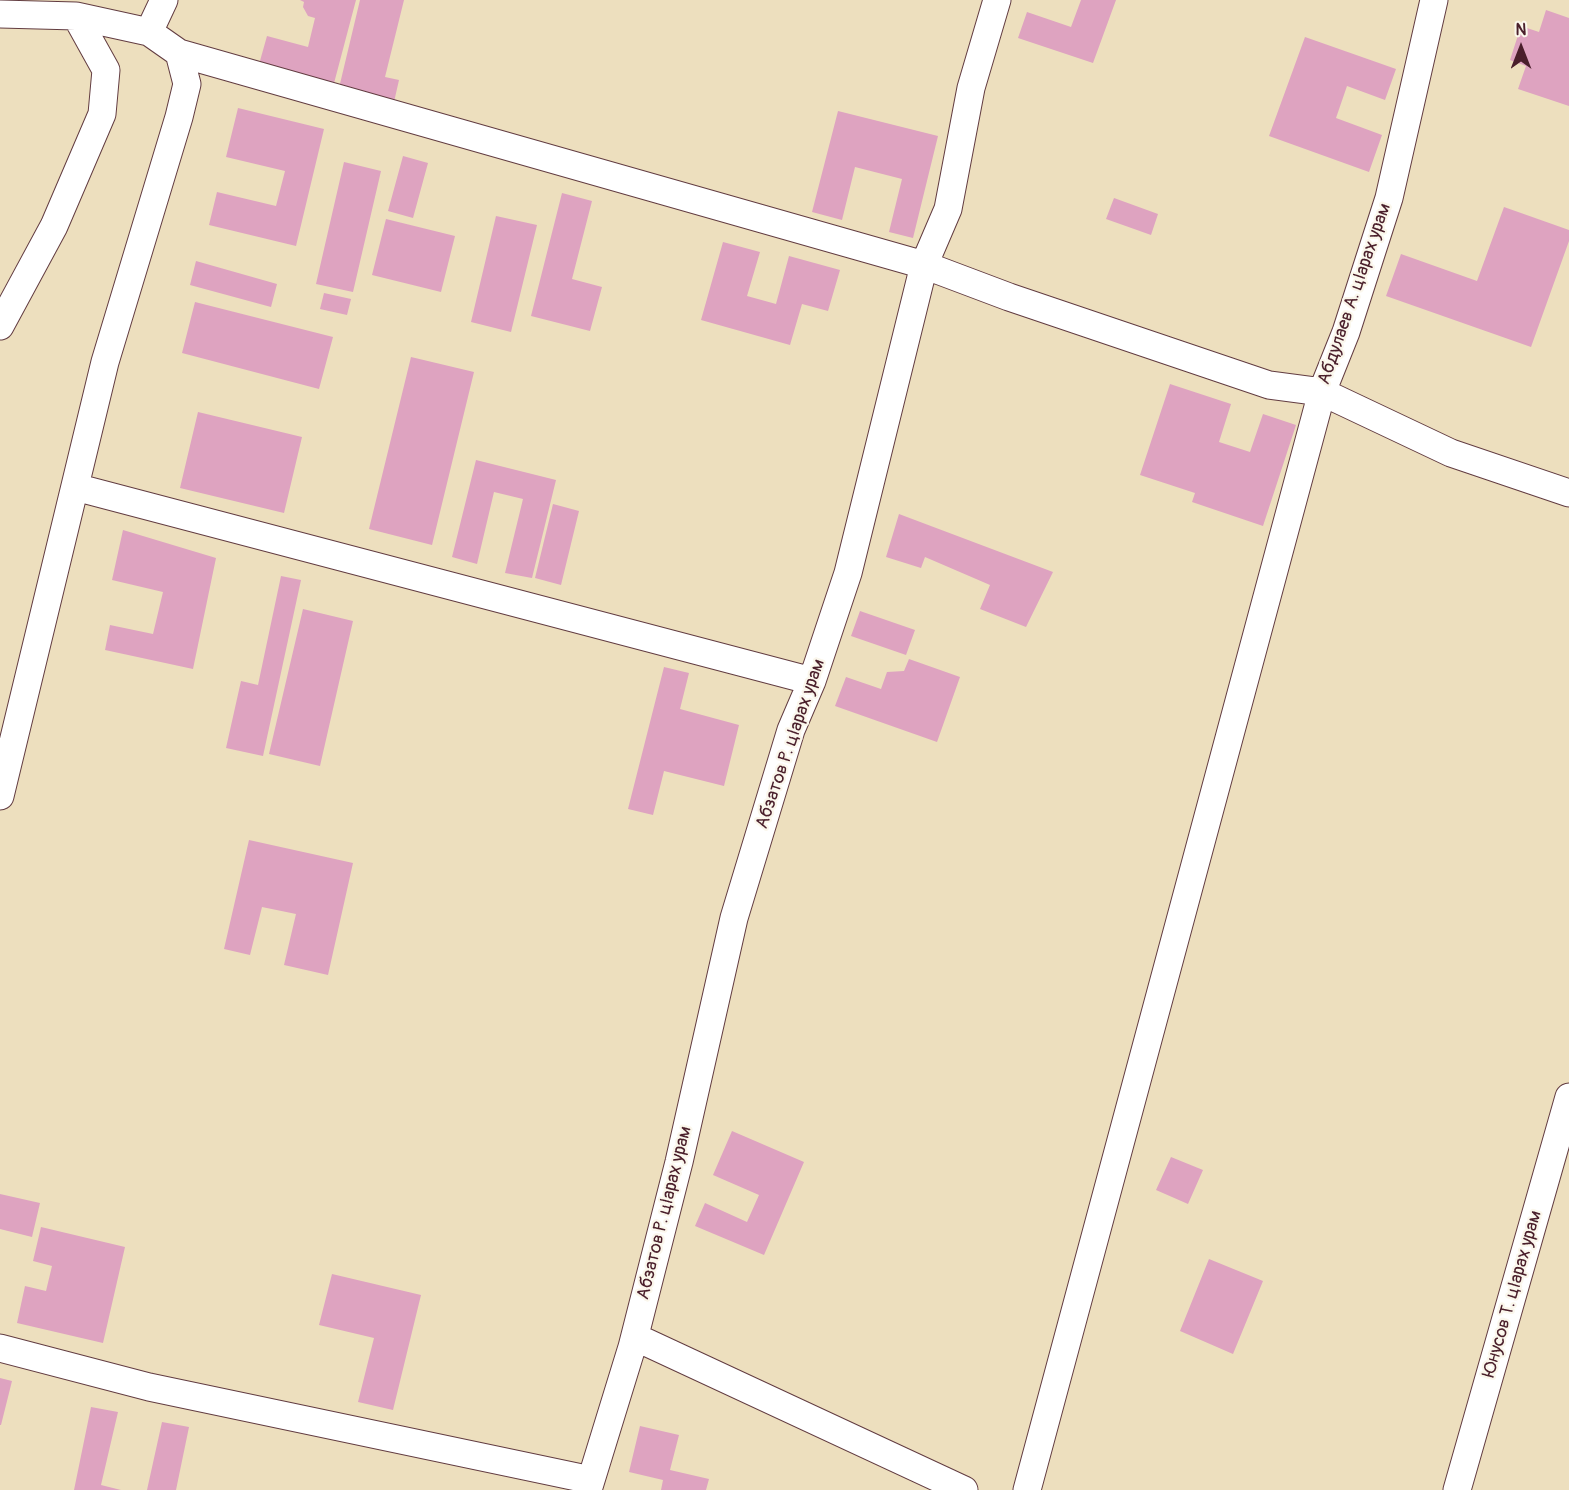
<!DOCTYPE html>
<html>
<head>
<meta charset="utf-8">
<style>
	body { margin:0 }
	#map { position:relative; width:1569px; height:1490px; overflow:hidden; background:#eddfbe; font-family:Pangolin,sans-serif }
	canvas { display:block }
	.north { position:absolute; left:1491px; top:18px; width:60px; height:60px; -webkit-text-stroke:4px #fbf7ec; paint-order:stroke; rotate:0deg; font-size:16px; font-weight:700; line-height:24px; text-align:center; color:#4a1f2b }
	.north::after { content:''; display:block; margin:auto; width:21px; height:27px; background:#4a1f2b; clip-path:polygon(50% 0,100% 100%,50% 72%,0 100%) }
</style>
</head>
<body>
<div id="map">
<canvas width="1569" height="1490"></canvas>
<div class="north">N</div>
</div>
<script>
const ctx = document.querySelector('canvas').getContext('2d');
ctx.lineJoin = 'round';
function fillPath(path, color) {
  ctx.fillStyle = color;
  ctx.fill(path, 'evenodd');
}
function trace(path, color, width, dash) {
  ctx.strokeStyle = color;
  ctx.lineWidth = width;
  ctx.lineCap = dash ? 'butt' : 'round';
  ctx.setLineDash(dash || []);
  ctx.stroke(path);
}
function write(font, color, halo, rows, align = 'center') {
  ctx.font = font + ' Pangolin,sans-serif';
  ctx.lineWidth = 4.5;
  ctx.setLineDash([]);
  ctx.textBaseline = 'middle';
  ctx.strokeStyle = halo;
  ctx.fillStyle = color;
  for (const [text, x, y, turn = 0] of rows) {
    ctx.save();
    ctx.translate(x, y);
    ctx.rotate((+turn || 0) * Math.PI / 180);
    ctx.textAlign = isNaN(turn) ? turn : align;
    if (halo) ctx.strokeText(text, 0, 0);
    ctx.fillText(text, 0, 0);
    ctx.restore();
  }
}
fillPath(new Path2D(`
	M 300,0 L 356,0 L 333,87 L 258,68 L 267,36 L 308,47 L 315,18 L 308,16 L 303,7 L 304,2 Z
	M 360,0 L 404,0 L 385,77 L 399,80 L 394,102 L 339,88 Z
	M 1081,0 L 1116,0 L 1093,63 L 1018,38 L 1027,12 L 1071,27 Z
	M 1546,10 L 1569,18 L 1569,106 L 1518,89 L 1526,66 L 1510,60 L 1521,26 L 1539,32 Z
	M 1305,37 L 1396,69 L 1385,100 L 1347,86 L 1336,118 L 1382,135 L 1369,172 L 1269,136 Z
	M 238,108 L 324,129 L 296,246 L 209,225 L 217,192 L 276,206 L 285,171 L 226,157 Z
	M 838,111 L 938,136 L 913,238 L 889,232 L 902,179 L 855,167 L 842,220 L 812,212 Z
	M 403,156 L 428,163 L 413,218 L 388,211 Z
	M 344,162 L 381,171 L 353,292 L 316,284 Z
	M 562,193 L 592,201 L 572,279 L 602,287 L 590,331 L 531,316 Z
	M 1114,198 L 1158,214 L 1151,235 L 1106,219 Z
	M 1504,207 L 1569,230 L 1569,241 L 1531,347 L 1386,296 L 1401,254 L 1477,281 Z
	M 496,216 L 537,225 L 511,332 L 471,322 Z
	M 386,219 L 455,236 L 441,292 L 372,275 Z
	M 723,242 L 760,252 L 747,296 L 776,304 L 789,256 L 840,270 L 828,311 L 802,304 L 790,345 L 701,320 Z
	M 196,261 L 277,284 L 271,307 L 190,285 Z
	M 324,293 L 351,299 L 347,315 L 320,309 Z
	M 195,302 L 333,337 L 319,389 L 182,353 Z
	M 411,357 L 474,372 L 432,545 L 369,529 Z
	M 1170,384 L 1231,404 L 1219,442 L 1250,452 L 1263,414 L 1296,425 L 1263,526 L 1192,502 L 1195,493 L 1140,475 Z
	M 198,412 L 302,437 L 284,513 L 180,488 Z
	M 476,460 L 556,480 L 532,578 L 505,573 L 523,499 L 494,492 L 477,564 L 452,557 Z
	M 553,504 L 579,511 L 561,585 L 535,578 Z
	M 899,514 L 1053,572 L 1026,627 L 980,609 L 990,585 L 925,557 L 921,568 L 886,557 Z
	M 123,530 L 216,558 L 193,669 L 105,650 L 110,625 L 153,634 L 163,592 L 112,580 Z
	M 281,576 L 301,580 L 263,756 L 226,748 L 241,681 L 258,685 Z
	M 303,609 L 353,621 L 320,766 L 269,754 Z
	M 860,611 L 915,630 L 906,655 L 851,636 Z
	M 909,659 L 960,677 L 937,742 L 835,706 L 846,677 L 881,689 L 887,672 L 904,671 Z
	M 664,667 L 689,673 L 680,709 L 739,725 L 724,786 L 664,771 L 653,815 L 628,809 Z
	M 249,840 L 353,863 L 328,975 L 284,965 L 296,914 L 262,907 L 250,955 L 224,949 Z
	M 732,1131 L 804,1162 L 764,1255 L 695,1226 L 705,1203 L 747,1222 L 759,1195 L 713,1175 Z
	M 1171,1157 L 1203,1170 L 1188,1204 L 1156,1190 Z
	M 0,1194 L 40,1203 L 32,1237 L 0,1229 Z
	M 41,1227 L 125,1247 L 103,1343 L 17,1323 L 25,1286 L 46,1291 L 52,1266 L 33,1261 Z
	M 1209,1259 L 1263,1281 L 1233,1354 L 1180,1331 Z
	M 332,1274 L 421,1295 L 393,1410 L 358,1402 L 374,1338 L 319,1325 Z
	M 0,1378 L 12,1381 L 1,1425 L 0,1425 Z
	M 91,1407 L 118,1412 L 101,1485 L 121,1490 L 74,1490 Z
	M 162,1422 L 189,1427 L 176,1490 L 147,1490 Z
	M 640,1426 L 679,1435 L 670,1470 L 709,1479 L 706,1490 L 661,1490 L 663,1480 L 629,1472 Z`), '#dea3c0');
const street = new Path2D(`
	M 0,14 L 76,16 L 149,32 L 179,53 L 187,84 L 179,117 L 105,362 L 0,796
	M 149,32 L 164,0
	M 179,53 L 924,265 L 1009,297 L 1269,385 L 1322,392 L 1346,332 L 1389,198 L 1434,0
	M 0,326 L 54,226 L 102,114 L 106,70 L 76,16
	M 75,487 L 812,681
	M 635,1337 L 964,1490
	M 0,1348 L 149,1387 L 591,1480
	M 588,1490 L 632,1347 L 679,1162 L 734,918 L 791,730 L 812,681 L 848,573 L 924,265 L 948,209 L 971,88 L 997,0
	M 1027,1490 L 1322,392 L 1451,453 L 1569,493
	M 1457,1490 L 1569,1097`);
trace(street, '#623c41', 29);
trace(street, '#fff', 27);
write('18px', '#4a1f2b', '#fbf7ec', [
	["Абдулаев А. цIарах урам",1355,294,-71],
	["Абзатов Р. цIарах урам",791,744,-71],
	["Абзатов Р. цIарах урам",665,1213,-76],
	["Юнусов Т. цIарах урам",1513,1294,-74]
]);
</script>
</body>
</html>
